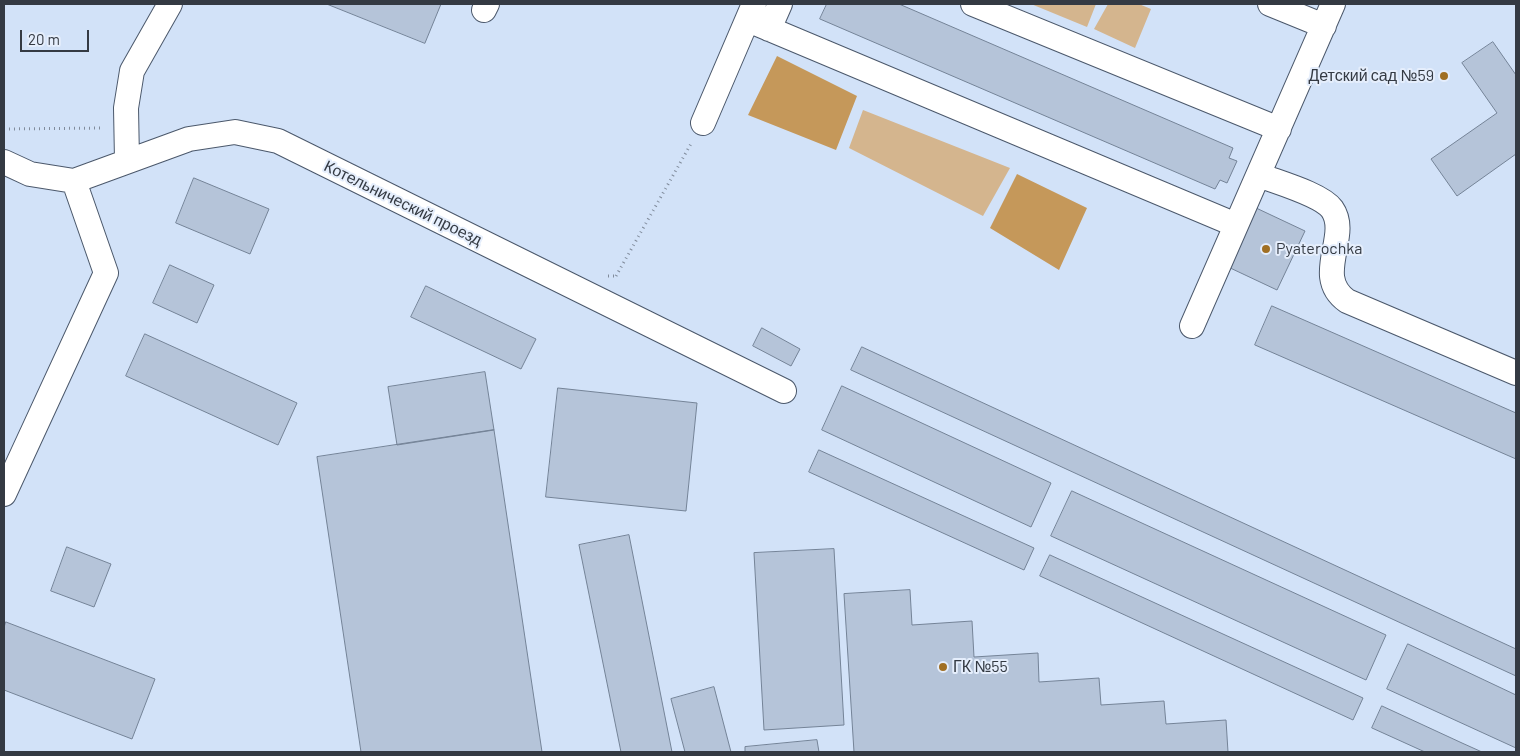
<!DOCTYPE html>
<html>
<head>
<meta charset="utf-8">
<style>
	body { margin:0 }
	#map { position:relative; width:1520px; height:756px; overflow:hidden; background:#d2e2f8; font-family:Barlow,sans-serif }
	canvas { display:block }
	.frame { position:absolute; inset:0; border:5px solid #343a43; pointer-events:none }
	.scale { position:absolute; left:20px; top:30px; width:69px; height:22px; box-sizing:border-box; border:2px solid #343a43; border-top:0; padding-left:6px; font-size:15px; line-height:18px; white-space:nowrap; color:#343a43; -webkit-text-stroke:4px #e5eefc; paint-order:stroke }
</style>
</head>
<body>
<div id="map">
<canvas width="1520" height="756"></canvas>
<div class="frame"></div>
<div class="scale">20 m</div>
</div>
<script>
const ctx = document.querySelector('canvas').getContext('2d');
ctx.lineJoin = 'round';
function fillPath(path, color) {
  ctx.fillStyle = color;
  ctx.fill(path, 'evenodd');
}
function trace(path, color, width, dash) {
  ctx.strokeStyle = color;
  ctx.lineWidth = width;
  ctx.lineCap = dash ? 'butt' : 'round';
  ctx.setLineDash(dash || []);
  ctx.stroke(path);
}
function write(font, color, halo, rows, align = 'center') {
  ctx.font = font + ' Barlow,sans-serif';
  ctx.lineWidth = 4;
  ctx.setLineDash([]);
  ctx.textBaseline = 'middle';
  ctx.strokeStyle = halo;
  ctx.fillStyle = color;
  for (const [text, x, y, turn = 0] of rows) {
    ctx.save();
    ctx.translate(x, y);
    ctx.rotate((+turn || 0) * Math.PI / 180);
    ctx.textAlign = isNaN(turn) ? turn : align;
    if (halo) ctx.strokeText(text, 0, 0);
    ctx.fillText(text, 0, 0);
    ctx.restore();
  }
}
fillPath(new Path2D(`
	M 1031,4 L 1096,4 L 1087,27 Z
	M 1108,4 L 1139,4 L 1151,9 L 1135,48 L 1094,29 Z
	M 863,110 L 1010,168 L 983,216 L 849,148 Z`), '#d4b58e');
fillPath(new Path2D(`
	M 777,56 L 857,96 L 836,150 L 748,115 Z
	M 1017,174 L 1087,208 L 1059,270 L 990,228 Z`), '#c5985a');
const building = new Path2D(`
	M 327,4 L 441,4 L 425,43 Z
	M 827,4 L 899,4 L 1233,148 L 1229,158 L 1237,161 L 1227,183 L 1220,180 L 1215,189 L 820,19 Z
	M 1493,42 L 1516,75 L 1516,154 L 1457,196 L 1431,159 L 1497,113 L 1462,63 Z
	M 194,178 L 269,209 L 250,254 L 176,223 Z
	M 1254,207 L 1305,231 L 1277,290 L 1226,266 Z
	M 170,265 L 214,285 L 197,323 L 153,303 Z
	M 426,286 L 536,339 L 521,369 L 411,317 Z
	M 1272,306 L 1516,413 L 1516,459 L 1255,345 Z
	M 762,328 L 800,349 L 791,366 L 753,346 Z
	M 145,334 L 297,403 L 278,445 L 126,376 Z
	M 862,347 L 1516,649 L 1516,676 L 851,370 Z
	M 485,372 L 494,430 L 397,445 L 388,387 Z
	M 842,386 L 1051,483 L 1031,527 L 822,430 Z
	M 558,388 L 697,403 L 686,511 L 546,497 Z
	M 494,430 L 542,752 L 361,752 L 317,457 Z
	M 819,450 L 1034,548 L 1024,570 L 809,472 Z
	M 1072,491 L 1386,635 L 1366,680 L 1051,536 Z
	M 629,535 L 672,752 L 621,752 L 579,545 Z
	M 67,547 L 111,564 L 94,607 L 51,591 Z
	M 834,549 L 844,725 L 764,730 L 754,553 Z
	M 1050,555 L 1363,698 L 1353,720 L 1040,576 Z
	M 910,590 L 912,625 L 972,621 L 974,657 L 1038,653 L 1039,682 L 1099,678 L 1101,705 L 1164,701 L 1166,724 L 1226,720 L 1228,752 L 854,752 L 844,594 Z
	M 6,622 L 155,679 L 132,739 L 4,690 L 4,628 Z
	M 1408,644 L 1516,695 L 1516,748 L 1387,689 Z
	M 714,687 L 731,752 L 685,752 L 671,699 Z
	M 1382,706 L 1462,743 L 1482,752 L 1425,752 L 1372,728 Z
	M 817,740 L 819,752 L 745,752 L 745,747 Z`);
fillPath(building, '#b5c4d9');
trace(building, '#748397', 1);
const minor = new Path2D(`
	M 973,4 L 1279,129
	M 1270,4 L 1324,26
	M 484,10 L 487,4
	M 748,20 L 1236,225
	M 769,29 L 780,4
	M 703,123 L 754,4
	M 127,160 L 126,108 L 132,71 L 170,4
	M 4,162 L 30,174 L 74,181 L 189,139 L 235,132 L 278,141 L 784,391
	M 1259,175 C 1276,182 1321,194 1332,209 C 1351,236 1312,276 1347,301 L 1516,373
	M 1192,326 L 1333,4
	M 4,494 L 106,273 L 74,181`);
trace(minor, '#4b586b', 26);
trace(new Path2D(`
	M 4,129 L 103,128
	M 608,276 L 616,276
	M 616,276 L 692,142`), '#818c9c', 3, [1, 4]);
trace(minor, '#fff', 24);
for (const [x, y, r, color] of [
	[1444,76,5,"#a06f23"],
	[1266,249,5,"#a06f23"],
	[943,667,5,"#a06f23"]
]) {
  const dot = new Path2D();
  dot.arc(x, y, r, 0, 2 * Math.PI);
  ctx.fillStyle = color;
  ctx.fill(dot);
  trace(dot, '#e5eefc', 2);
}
write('16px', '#343a43', '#e5eefc', [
	["Детский сад №59",1434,76,"right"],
	["Pyaterochka",1276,249],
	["ГК №55",953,667]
], 'left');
write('16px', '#343a43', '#e5eefc', [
	["Котельнический проезд",403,203,26]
]);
</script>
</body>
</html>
